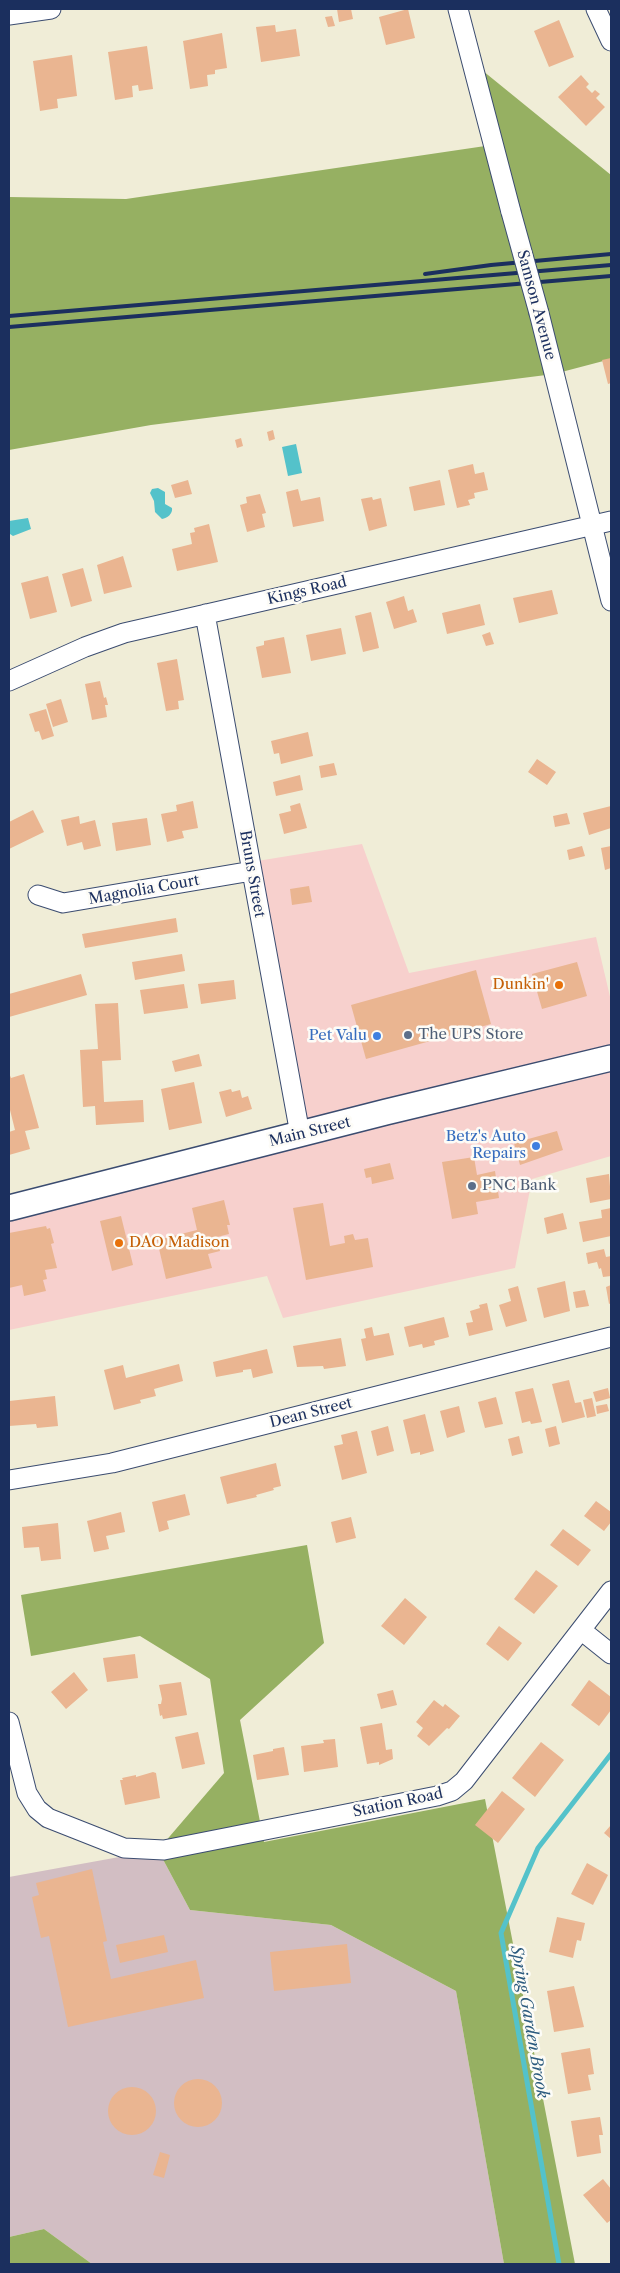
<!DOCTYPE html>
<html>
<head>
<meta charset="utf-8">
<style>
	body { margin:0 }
	#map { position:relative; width:620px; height:2273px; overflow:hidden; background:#f0edd7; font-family:"Libre Caslon Text",serif }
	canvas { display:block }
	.frame { position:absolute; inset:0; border:10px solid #1b2f5e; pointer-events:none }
</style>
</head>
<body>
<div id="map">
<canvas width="620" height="2273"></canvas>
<div class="frame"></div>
</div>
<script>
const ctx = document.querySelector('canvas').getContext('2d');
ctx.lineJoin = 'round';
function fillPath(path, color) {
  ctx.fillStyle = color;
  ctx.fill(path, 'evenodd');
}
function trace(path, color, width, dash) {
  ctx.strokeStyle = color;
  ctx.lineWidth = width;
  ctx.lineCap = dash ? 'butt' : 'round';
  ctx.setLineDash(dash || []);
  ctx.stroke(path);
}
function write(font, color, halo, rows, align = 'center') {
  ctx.font = font + ' "Libre Caslon Text",serif';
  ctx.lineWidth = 5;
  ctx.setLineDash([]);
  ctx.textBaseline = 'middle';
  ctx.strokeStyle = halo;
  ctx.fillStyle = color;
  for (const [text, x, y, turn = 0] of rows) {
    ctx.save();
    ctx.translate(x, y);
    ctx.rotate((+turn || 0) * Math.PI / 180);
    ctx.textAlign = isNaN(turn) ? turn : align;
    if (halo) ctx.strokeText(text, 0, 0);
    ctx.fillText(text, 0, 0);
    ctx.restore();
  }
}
fillPath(new Path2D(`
	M 362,844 L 409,973 L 596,937 L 611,1001 L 611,1156 L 532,1179 L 515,1268 L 283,1318 L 267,1276 L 9,1330 L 9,1207 L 297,1130 L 251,862 Z`), '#f7d0cd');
fillPath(new Path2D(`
	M 158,1850 L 190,1910 L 331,1925 L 456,1991 L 504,2264 L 92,2264 L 44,2229 L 9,2237 L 9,1877 Z`), '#d2bec3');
fillPath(new Path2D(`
	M 472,62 L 611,175 L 611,359 L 554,374 L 151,425 L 9,450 L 9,197 L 126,199 L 492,145 Z
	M 307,1545 L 324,1643 L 240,1720 L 264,1842 L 485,1799 L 575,2264 L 504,2264 L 456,1991 L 331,1925 L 190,1910 L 158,1850 L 224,1773 L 210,1679 L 140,1636 L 31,1656 L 21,1595 Z
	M 44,2229 L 92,2264 L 9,2264 L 9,2237 Z`), '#96b062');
fillPath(new Path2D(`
	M 296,444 L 302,473 L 288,476 L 282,447 Z
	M 158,488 L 165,492 L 165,504 L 172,508 C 173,514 167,518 162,519 L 155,512 L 154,501 L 150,493 L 152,489 Z
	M 28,518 L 31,529 L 13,536 L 10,534 L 9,521 Z`), '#54c2ca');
trace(new Path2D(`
	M 559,2264 L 501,1933 L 538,1848 L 611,1754`), '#54c2ca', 5);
fillPath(new Path2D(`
	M 337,9 L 351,9 L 353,19 L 339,22 Z
	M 408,9 L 415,38 L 386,45 L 379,17 Z
	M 332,16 L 335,26 L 328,27 L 325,17 Z
	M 559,20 L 574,57 L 549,67 L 534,31 Z
	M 275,25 L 276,32 L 296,29 L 300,56 L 261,62 L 256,27 Z
	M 222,33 L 227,68 L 215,70 L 215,74 L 207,75 L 208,86 L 190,89 L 183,41 Z
	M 147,46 L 153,89 L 139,91 L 138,85 L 132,86 L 133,97 L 115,100 L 108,52 Z
	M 72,55 L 77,96 L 57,99 L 58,108 L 40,111 L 33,61 Z
	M 581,75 L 589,84 L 586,87 L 592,93 L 595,90 L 600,94 L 596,98 L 605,107 L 586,126 L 558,97 Z
	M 611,358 L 611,383 L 608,384 L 602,360 Z
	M 273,430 L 275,439 L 269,441 L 267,432 Z
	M 241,438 L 243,446 L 237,448 L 235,440 Z
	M 473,464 L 475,474 L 484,472 L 488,490 L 474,493 L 475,498 L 468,500 L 470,505 L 457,508 L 448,470 Z
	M 188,480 L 192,494 L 175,498 L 171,485 Z
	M 440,480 L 445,505 L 414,511 L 409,487 Z
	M 298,489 L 301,501 L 320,497 L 324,521 L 293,527 L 286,492 Z
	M 260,494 L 266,513 L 262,514 L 265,527 L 247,532 L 240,505 L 247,503 L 246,497 Z
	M 372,497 L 373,500 L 381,498 L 387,526 L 369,531 L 361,499 Z
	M 209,524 L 218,562 L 177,571 L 172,549 L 192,544 L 190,533 L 195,532 L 194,528 Z
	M 123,556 L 132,587 L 104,594 L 97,565 Z
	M 83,568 L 92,601 L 71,607 L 62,574 Z
	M 48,576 L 57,612 L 30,619 L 21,583 Z
	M 552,590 L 558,614 L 519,623 L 513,598 Z
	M 404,596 L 408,611 L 413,609 L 417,622 L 394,629 L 386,602 Z
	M 480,604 L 485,625 L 447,634 L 442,613 Z
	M 371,612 L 379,648 L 363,652 L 355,616 Z
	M 341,628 L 346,654 L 311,661 L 306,635 Z
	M 490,632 L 494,644 L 486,646 L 482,635 Z
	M 284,637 L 291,673 L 262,678 L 256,647 L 264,645 L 264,641 Z
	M 177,659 L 184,700 L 178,701 L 179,709 L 166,711 L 157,663 Z
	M 100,681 L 104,698 L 106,697 L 108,705 L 105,705 L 107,717 L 92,720 L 85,684 Z
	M 61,699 L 68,722 L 53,727 L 46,704 Z
	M 46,709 L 54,736 L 42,740 L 39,731 L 35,732 L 29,714 Z
	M 308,732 L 313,756 L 281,764 L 279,753 L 274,754 L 271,741 Z
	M 537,759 L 556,772 L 547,785 L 528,772 Z
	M 334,763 L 337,775 L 321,778 L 319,766 Z
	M 300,775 L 303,790 L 276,796 L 273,782 Z
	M 193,801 L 198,828 L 182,831 L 184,838 L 167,842 L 161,814 L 177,811 L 176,805 Z
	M 300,803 L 307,828 L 284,834 L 279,814 L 291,811 L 290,806 Z
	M 611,806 L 611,828 L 589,835 L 583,813 Z
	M 33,810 L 44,832 L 9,849 L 9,822 Z
	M 567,813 L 570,824 L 555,827 L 553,816 Z
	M 79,816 L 80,824 L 95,820 L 101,846 L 84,850 L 82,842 L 67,846 L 61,820 Z
	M 147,818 L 151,845 L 116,851 L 112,823 Z
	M 582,846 L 585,856 L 569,860 L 567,850 Z
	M 611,846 L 611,868 L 605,870 L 601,848 Z
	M 309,886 L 312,902 L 292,905 L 290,889 Z
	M 176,918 L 178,932 L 85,948 L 82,934 Z
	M 182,954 L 185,971 L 135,980 L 132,962 Z
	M 577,962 L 587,996 L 542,1009 L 532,974 Z
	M 476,970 L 491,1024 L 366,1059 L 351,1005 Z
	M 81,974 L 87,995 L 9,1017 L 9,994 Z
	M 234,980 L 236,999 L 201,1004 L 198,984 Z
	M 184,984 L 188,1008 L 144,1014 L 140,990 Z
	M 118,1003 L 121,1060 L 102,1061 L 104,1102 L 143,1100 L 144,1122 L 96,1125 L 95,1106 L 83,1107 L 80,1050 L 98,1049 L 95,1004 Z
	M 199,1054 L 202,1066 L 175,1072 L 172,1061 Z
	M 9,1073 L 11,1078 L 24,1074 L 39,1128 L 25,1131 L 30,1149 L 9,1155 L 9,1132 L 15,1130 L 9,1106 Z
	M 194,1082 L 202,1123 L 169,1130 L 161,1089 Z
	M 231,1089 L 232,1092 L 240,1090 L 242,1098 L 248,1096 L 252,1109 L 226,1117 L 219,1092 Z
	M 557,1131 L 563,1150 L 520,1165 L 514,1143 Z
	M 474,1157 L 477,1175 L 495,1171 L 499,1198 L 476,1202 L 478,1214 L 452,1219 L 442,1162 Z
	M 390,1163 L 394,1179 L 372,1184 L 371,1177 L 366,1178 L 364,1169 Z
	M 609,1174 L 611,1199 L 590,1203 L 586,1178 Z
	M 224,1200 L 230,1225 L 227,1225 L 229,1234 L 217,1237 L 220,1251 L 208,1254 L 212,1268 L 166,1279 L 157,1240 L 197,1230 L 192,1208 Z
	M 323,1203 L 330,1246 L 345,1243 L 344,1236 L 353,1234 L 355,1240 L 368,1238 L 373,1267 L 306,1280 L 293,1208 Z
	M 611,1208 L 611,1236 L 583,1242 L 579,1222 L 602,1218 L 601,1210 Z
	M 563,1213 L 567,1229 L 547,1234 L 544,1218 Z
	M 121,1216 L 133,1265 L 112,1271 L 100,1221 Z
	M 46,1226 L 47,1229 L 50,1228 L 54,1243 L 51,1244 L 57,1268 L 45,1270 L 47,1279 L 43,1280 L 46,1291 L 24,1296 L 22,1285 L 9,1288 L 9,1233 Z
	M 604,1249 L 606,1257 L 611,1256 L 611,1276 L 603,1277 L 601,1268 L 599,1269 L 597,1262 L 588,1264 L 586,1253 Z
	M 565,1281 L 570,1311 L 544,1318 L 537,1288 Z
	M 611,1285 L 611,1303 L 609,1304 L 606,1287 Z
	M 518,1286 L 527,1321 L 506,1327 L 499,1305 L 511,1301 L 508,1289 Z
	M 585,1290 L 589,1306 L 576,1308 L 573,1292 Z
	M 487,1303 L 493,1330 L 469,1336 L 466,1323 L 473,1322 L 470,1311 L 480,1308 L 479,1305 Z
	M 444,1317 L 449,1337 L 434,1341 L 435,1345 L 423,1348 L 422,1344 L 409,1347 L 404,1327 Z
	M 372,1327 L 374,1336 L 389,1333 L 394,1355 L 366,1361 L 361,1339 L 366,1338 L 364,1329 Z
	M 341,1338 L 346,1366 L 324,1369 L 323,1366 L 297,1367 L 293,1346 Z
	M 267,1349 L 273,1373 L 253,1378 L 251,1369 L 243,1370 L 243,1372 L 216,1377 L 213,1362 Z
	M 179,1364 L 183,1381 L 154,1389 L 156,1396 L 140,1400 L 141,1403 L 114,1410 L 104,1370 L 123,1365 L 126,1378 Z
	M 569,1380 L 575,1403 L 581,1402 L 585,1417 L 562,1423 L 552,1384 Z
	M 533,1388 L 542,1422 L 531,1424 L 530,1421 L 522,1423 L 515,1392 Z
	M 608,1388 L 610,1398 L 596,1402 L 593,1392 Z
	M 55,1396 L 58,1426 L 37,1428 L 36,1424 L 9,1426 L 9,1401 Z
	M 496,1397 L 503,1424 L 485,1428 L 478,1402 Z
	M 592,1398 L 596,1416 L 587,1418 L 583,1400 Z
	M 607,1404 L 609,1411 L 597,1414 L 596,1406 Z
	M 459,1406 L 465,1432 L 447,1438 L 440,1411 Z
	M 425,1414 L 434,1451 L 420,1455 L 420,1452 L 411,1454 L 403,1420 Z
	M 388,1426 L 394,1451 L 377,1456 L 371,1431 Z
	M 556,1426 L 560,1444 L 549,1447 L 545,1429 Z
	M 357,1431 L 367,1473 L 342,1480 L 334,1446 L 343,1444 L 341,1435 Z
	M 519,1436 L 523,1453 L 512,1456 L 508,1439 Z
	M 276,1463 L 281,1486 L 273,1488 L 274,1490 L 256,1495 L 257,1497 L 227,1504 L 220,1477 Z
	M 185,1494 L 190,1515 L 167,1521 L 169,1529 L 159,1532 L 152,1502 Z
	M 596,1501 L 611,1512 L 611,1522 L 604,1531 L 584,1516 Z
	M 121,1512 L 125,1532 L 106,1536 L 109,1549 L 94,1552 L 87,1521 Z
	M 351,1517 L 356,1538 L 336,1543 L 331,1522 Z
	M 58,1523 L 61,1559 L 41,1561 L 39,1547 L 24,1548 L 22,1527 Z
	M 563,1529 L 591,1550 L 578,1566 L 550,1545 Z
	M 536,1570 L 558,1586 L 534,1614 L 514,1599 Z
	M 405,1598 L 427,1617 L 404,1645 L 381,1626 Z
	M 499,1626 L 522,1643 L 508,1661 L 486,1644 Z
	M 135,1654 L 138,1678 L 107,1682 L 103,1658 Z
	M 74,1672 L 88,1690 L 66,1709 L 51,1692 Z
	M 589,1680 L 611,1697 L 611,1710 L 599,1726 L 571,1705 Z
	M 181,1682 L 187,1715 L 163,1719 L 162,1715 L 160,1716 L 158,1704 L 161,1704 L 162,1699 L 159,1685 Z
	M 393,1690 L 397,1705 L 381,1709 L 377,1694 Z
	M 434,1700 L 443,1707 L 445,1704 L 460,1716 L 449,1729 L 447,1728 L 429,1746 L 417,1736 L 423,1728 L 416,1722 Z
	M 382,1723 L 386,1750 L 392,1749 L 393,1759 L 379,1765 L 379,1762 L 367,1764 L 360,1727 Z
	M 198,1732 L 205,1764 L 182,1769 L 175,1737 Z
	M 335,1739 L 338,1767 L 304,1772 L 301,1746 L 324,1743 L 323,1740 Z
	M 541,1742 L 564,1760 L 535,1797 L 512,1778 Z
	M 284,1747 L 289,1775 L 257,1780 L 253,1755 L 273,1751 L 273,1749 Z
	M 153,1772 L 156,1773 L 160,1798 L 125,1805 L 120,1780 L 123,1780 L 122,1778 L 136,1775 L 136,1777 Z
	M 502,1791 L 525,1809 L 498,1843 L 475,1825 Z
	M 611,1825 L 611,1839 L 604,1833 Z
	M 587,1863 L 608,1875 L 593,1905 L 571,1894 Z
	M 92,1869 L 107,1941 L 103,1942 L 111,1979 L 196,1960 L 204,1998 L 68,2027 L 49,1936 L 41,1938 L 32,1897 L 39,1895 L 36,1883 Z
	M 557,1917 L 585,1923 L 581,1941 L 577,1940 L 573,1958 L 549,1952 Z
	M 164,1935 L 168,1952 L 120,1963 L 116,1945 Z
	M 347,1944 L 351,1983 L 274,1991 L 270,1952 Z
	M 574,1986 L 584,2027 L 554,2032 L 547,1991 Z
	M 590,2048 L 594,2074 L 588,2075 L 591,2090 L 568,2094 L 561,2053 Z
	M174 2103a24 24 0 1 1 48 0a24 24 0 1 1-48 0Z
	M108 2111a24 24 0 1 1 48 0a24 24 0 1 1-48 0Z
	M 600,2117 L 603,2135 L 599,2135 L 601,2153 L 577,2157 L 571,2121 Z
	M 160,2152 L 170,2155 L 164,2178 L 153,2175 Z
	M 603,2179 L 611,2189 L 611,2220 L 607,2223 L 583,2195 Z`), '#eab591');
const minor = new Path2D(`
	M 458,9 L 511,212
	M 596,9 L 611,41
	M 9,15 L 51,9
	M 539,313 L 611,601
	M 205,614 L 300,1134
	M 9,681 L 85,647 L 124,633 L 611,521
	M 38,895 L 63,903 L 252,871
	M 9,1480 L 112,1463 L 611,1337
	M 581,1630 L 611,1654
	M 9,1722 L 27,1793 L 37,1809 L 48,1818 L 124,1848 L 164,1850 L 437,1796 L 452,1791 L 464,1781 L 611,1591`);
const major = new Path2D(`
	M 9,1208 L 386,1112 L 611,1058`);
trace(minor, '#3b4c70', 21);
trace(major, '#3b4c70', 28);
trace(minor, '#fff', 19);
trace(major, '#fff', 25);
trace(new Path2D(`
	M 425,274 L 491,265 L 611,254
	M 9,316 L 611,265
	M 9,327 L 611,276`), '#1b2f5e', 4);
const minorBridge = new Path2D(`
	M 511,212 L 539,313`);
trace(minorBridge, '#3b4c70', 21, []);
trace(minorBridge, '#fff', 19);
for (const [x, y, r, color] of [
	[559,985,5,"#e8710a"],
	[408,1035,5,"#5c6f8a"],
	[377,1036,5,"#3f7fe0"],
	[536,1146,5,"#3f7fe0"],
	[472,1186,5,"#5c6f8a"],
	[119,1243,5,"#e8710a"]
]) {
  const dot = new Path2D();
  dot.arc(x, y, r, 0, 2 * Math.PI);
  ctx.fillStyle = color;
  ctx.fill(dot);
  trace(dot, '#fdfcf7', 2);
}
write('15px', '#1b2f5e', '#fdfcf7', [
	["Samson Avenue",536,305,75],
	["Kings Road",307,591,-13],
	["Bruns Street",252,874,80],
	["Magnolia Court",144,890,-10],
	["Main Street",310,1132,-14],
	["Dean Street",311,1413,-14],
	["Station Road",398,1803,-12]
]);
write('15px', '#c56008', '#fdfcf7', [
	["Dunkin'",549,985],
	["DAO Madison",129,1243,"left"]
], 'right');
write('15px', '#4e5e75', '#fdfcf7', [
	["The UPS Store",418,1035],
	["PNC Bank",482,1186]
], 'left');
write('15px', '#366cbe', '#fdfcf7', [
	["Pet Valu",367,1036],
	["Betz's Auto",526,1137],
	["Repairs",526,1154]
], 'right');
write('italic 16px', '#2c5b7e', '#fdfcf7', [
	["Spring Garden Brook",529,2022,80]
]);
</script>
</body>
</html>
